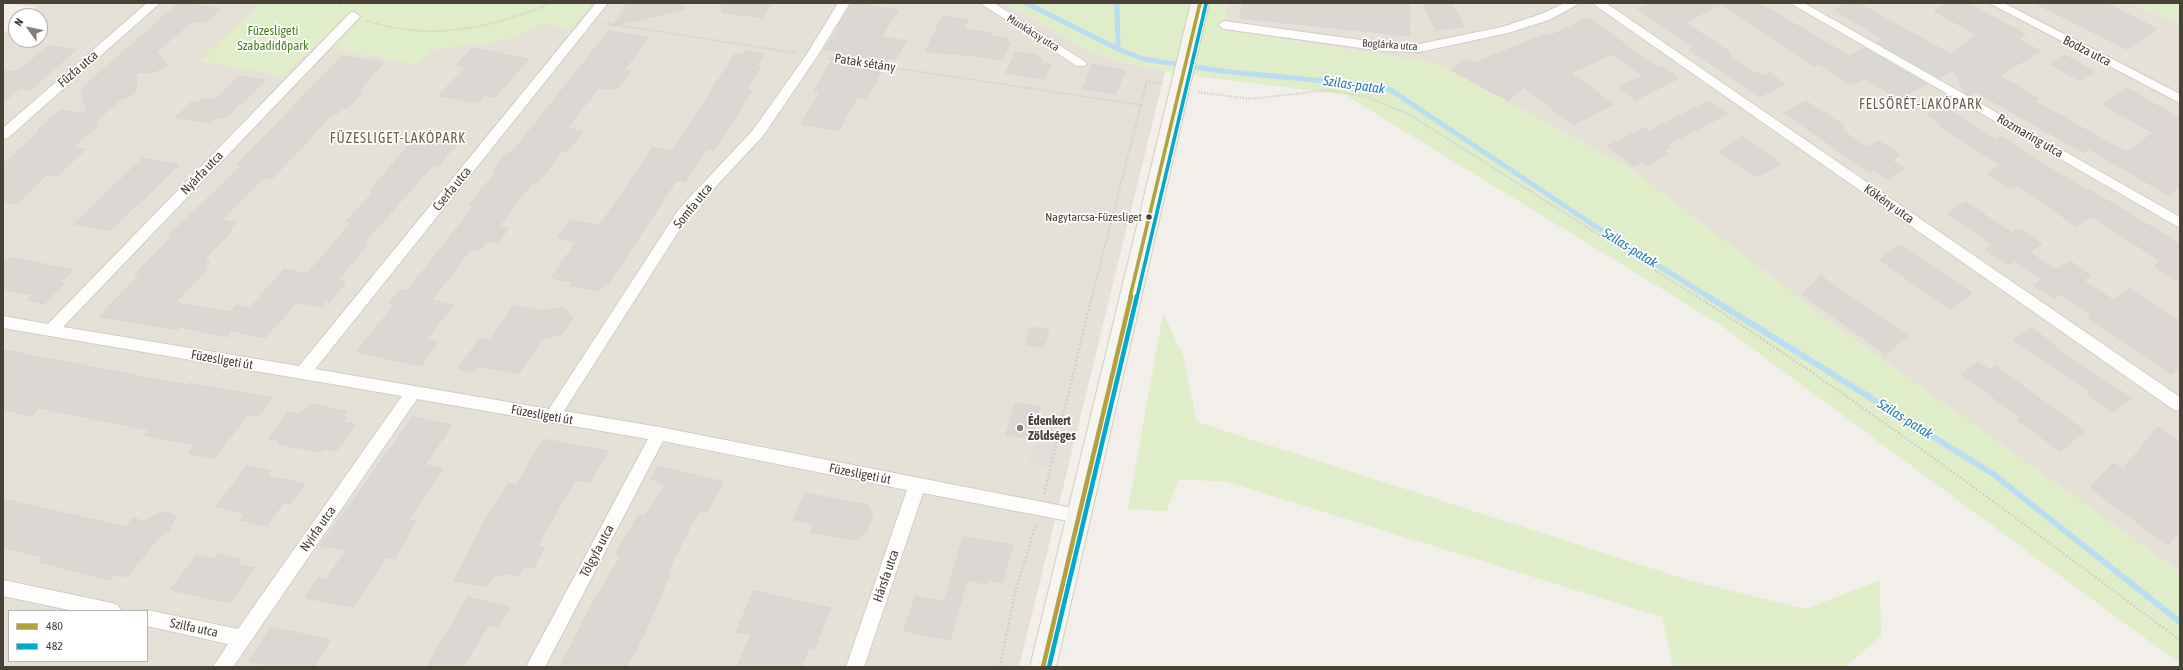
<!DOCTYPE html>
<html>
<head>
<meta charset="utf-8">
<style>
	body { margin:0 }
	#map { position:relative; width:2183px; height:670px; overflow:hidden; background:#f2efea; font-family:"Asap Condensed",sans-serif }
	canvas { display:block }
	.frame { position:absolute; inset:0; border:4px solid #494136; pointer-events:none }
	.legend { position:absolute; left:8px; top:610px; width:140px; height:52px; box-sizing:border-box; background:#fff; border:1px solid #b6b3af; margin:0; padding:5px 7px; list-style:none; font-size:12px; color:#494136 }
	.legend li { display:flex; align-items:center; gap:8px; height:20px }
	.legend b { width:20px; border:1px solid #b6b3af }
	.north { position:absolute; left:8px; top:8px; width:40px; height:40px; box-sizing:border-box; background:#fff; border:1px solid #b6b3af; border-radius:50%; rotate:303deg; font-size:11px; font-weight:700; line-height:16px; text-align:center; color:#494136 }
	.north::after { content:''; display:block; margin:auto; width:14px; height:18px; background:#847e75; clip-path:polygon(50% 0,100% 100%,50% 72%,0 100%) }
</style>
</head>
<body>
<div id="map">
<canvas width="2183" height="670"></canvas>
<div class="frame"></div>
<ul class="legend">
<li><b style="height:5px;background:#b4a13e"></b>480</li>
<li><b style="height:5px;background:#00a9ce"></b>482</li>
</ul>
<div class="north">N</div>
</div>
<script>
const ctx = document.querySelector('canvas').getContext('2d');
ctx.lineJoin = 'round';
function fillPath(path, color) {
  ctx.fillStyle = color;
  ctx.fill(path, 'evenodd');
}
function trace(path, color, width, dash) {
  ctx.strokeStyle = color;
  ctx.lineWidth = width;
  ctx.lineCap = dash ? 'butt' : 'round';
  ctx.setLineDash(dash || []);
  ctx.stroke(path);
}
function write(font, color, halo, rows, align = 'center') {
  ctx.font = font + ' "Asap Condensed",sans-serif';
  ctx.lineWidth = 3.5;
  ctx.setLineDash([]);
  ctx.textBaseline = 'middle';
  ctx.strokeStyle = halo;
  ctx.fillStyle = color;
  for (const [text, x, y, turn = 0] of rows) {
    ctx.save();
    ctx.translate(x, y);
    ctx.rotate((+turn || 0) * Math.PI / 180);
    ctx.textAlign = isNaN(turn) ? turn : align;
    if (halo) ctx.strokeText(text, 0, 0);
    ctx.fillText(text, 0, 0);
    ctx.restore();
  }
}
fillPath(new Path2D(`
	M 7,3 L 1006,3 L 1085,48 L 1115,60 L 1165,72 L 1019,667 L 3,667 L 3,34 L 16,23 L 16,40 L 40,40 L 40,16 L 25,16 L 36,7 ZM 9,611 L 147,611 L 147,661 L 9,661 Z
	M 1227,3 L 2132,3 L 2180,25 L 2180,572 L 1841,330 L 1629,168 L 1435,63 L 1223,30 Z`), '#e6e1d7');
fillPath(new Path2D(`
	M 261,3 L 593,3 L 573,28 L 540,24 L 511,39 L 433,50 L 417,65 L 315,45 L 283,76 L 199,61 Z
	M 1006,3 L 1227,3 L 1223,30 L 1435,63 L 1629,168 L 1841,330 L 2180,572 L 2180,664 L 1719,324 L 1345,95 L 1165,72 L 1115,60 L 1085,48 Z
	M 2132,3 L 2180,3 L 2180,25 Z
	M 1163,313 L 1183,355 L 1197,422 L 1691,581 L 1806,609 L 1880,580 L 1881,636 L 1845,667 L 1673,667 L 1662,617 L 1224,481 L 1178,480 L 1167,511 L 1128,509 Z`), '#e0edc9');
fillPath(new Path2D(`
	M 1041,418 L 1060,421 L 1048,467 L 1029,464 Z`), '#e1deda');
trace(new Path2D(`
	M 1026,3 L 1118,49 L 1143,59 L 1221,71 L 1386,87 L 1607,234 L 1709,297
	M 1117,3 L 1118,49`), '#b9ddf2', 5);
trace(new Path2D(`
	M 1707,296 L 1993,474 L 2180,622`), '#b9ddf2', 6);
const building = new Path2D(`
	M 179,3 L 221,8 L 205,23 L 192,21 L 157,52 L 167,65 L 155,72 L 137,73 L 136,91 L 134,94 L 120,100 L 93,124 L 98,125 L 74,147 L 86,149 L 57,176 L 48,174 L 17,204 L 3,201 L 3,164 L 40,131 L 37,130 L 60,110 L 87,114 L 81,89 Z
	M 628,3 L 684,3 L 684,9 L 613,26 Z
	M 722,3 L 773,3 L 762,18 L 722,12 Z
	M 852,3 L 899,10 L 881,37 L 907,41 L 896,59 L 889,58 L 866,99 L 857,97 L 839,130 L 801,124 L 820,92 L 814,91 L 837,51 L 824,50 L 840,27 L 838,26 Z
	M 1243,3 L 1393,3 L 1410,5 L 1409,36 L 1240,18 Z
	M 1423,3 L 1452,3 L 1464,27 L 1436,30 Z
	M 1652,3 L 1759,3 L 1849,56 L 1865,48 L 1927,84 L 1898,99 L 1865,78 L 1852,85 L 1819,64 L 1814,66 L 1721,5 L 1684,22 L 1731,53 L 1728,55 L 1756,74 L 1758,73 L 1763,76 L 1769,73 L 1785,84 L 1760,97 L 1689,50 L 1694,47 L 1638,9 Z
	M 1848,3 L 1858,3 L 1950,54 L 1977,35 L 1934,11 L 1947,3 L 1968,3 L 2026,35 L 2019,39 L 2040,51 L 1999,76 L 2038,98 L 2034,101 L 2126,152 L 2153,133 L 2102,104 L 2126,88 L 2180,118 L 2180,186 L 2168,195 L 2089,149 L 2084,153 L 1976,92 L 1969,95 L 1965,93 L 1953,70 L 1938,78 L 1876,42 L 1882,39 L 1834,10 Z
	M 2035,3 L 2106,3 L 2157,29 L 2127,49 Z
	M 943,16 L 968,20 L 963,29 L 992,33 L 991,36 L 1008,38 L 1006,43 L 1010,43 L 1003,60 L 951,53 L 950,55 L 926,51 Z
	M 1588,18 L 1659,68 L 1662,66 L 1679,78 L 1636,100 L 1619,87 L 1643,76 L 1612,54 L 1571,73 L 1613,104 L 1573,125 L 1524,87 L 1508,101 L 1452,70 L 1467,59 L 1474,63 L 1546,34 L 1549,36 Z
	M 609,31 L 649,37 L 624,70 L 631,71 L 617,89 L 598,89 L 567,128 L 583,131 L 567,152 L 562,151 L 538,183 L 533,182 L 499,226 L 509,228 L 498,243 L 487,241 L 480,250 L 471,249 L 432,300 L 453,305 L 426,340 L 438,342 L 421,366 L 356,352 L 394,305 L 389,304 L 400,290 L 407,291 L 474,206 L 469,205 L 493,175 L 496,171 L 493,170 L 506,154 L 513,151 Z
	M 48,46 L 76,50 L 30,90 L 20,88 L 3,103 L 3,70 L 17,72 Z
	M 473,48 L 529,59 L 495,97 L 484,95 L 477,103 L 438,96 L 466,67 L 457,65 Z
	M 745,51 L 764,54 L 756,66 L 761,67 L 747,90 L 752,91 L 714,150 L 707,149 L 685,182 L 676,181 L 608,284 L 605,283 L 599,291 L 570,285 L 572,282 L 551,278 L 576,242 L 557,238 L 571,220 L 600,225 L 653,147 L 672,151 L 735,54 L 742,55 Z
	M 1016,52 L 1032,54 L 1039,57 L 1043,63 L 1051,64 L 1045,79 L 1006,73 Z
	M 2065,55 L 2095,72 L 2080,81 L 2050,64 Z
	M 342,56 L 383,63 L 358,92 L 362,92 L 346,109 L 342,108 L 337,114 L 333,114 L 272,179 L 264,178 L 222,220 L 236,223 L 229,230 L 232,231 L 204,260 L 210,262 L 203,268 L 207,269 L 175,303 L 230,312 L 236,305 L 250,308 L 284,269 L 307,274 L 351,223 L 346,222 L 373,192 L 369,191 L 418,135 L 458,143 L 438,166 L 433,165 L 364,243 L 368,244 L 338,280 L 346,282 L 329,302 L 325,301 L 321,307 L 297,302 L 265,338 L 232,331 L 227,337 L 180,327 L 177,330 L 99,317 L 140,274 L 135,273 L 171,237 L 168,236 L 241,166 L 237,165 Z
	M 1093,64 L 1126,71 L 1115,94 L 1083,89 Z
	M 239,76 L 266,80 L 225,118 L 216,117 L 210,123 L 175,118 L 191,102 L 199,103 L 203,98 L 214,100 Z
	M 1709,101 L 1727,114 L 1667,145 L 1670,147 L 1663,151 L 1668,154 L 1647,165 L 1642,161 L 1634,166 L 1608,146 L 1644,128 L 1649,131 Z
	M 1806,101 L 1845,126 L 1840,129 L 1867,147 L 1879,141 L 1900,155 L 1891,160 L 1905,169 L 1887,179 L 1873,170 L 1869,172 L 1784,113 Z
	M 1943,106 L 1997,140 L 2001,137 L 2087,191 L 2090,190 L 2180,244 L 2180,282 L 2154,266 L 2161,261 L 2091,216 L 2076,226 L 2017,186 L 2011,189 L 1987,174 L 2001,165 L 1939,126 L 1942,124 L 1927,115 Z
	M 1744,137 L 1781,164 L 1756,177 L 1719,152 Z
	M 143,158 L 179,165 L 110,231 L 74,224 Z
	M 1966,202 L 2012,233 L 2019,229 L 2042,244 L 2029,252 L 2056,270 L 2070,261 L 2091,275 L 2083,280 L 2113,300 L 2130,288 L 2180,321 L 2180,367 L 2171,374 L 2087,318 L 2092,315 L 2061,294 L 2054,299 L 2033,285 L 2042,279 L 2015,261 L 2009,265 L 1985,250 L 1993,245 L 1947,214 Z
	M 1899,245 L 1972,293 L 1951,310 L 1880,260 Z
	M 10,257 L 73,270 L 60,282 L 65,283 L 44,304 L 27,300 L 32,295 L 3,289 L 3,263 Z
	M 1821,276 L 1908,336 L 1885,354 L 1802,294 Z
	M 514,306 L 541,311 L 562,307 L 573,318 L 562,334 L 542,339 L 518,374 L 479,366 L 475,372 L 458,369 L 480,338 L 490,340 Z
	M 1031,327 L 1049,330 L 1043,348 L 1026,344 Z
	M 2031,328 L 2056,345 L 2053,347 L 2132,398 L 2114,412 L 2088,394 L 2091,392 L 2014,341 Z
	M 3,350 L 187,385 L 189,383 L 273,398 L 257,417 L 248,415 L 213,459 L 188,454 L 195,445 L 144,435 L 149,430 L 39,408 L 32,416 L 3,410 Z
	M 1978,362 L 1990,370 L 1995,366 L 2085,431 L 2060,451 L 2017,420 L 2021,418 L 1961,374 Z
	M 1016,403 L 1040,407 L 1031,439 L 1006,435 Z
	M 310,404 L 347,411 L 344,416 L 347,417 L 343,422 L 356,424 L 336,451 L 324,449 L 321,452 L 277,444 L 280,441 L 268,439 L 288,412 L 300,414 Z
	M 413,417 L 452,425 L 425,465 L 443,468 L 409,520 L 416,521 L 395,559 L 386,557 L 353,607 L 305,598 L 318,578 L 326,580 L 346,550 L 320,546 Z
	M 2158,427 L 2180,442 L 2180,531 L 2168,545 L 2090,488 L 2113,463 L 2123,469 Z
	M 543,439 L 608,451 L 590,482 L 575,480 L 537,546 L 545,547 L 533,569 L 525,566 L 518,577 L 508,573 L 493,577 L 487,586 L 454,581 L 484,522 L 509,483 L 516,485 Z
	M 247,466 L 271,471 L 267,476 L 305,484 L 290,504 L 283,503 L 267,526 L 240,520 L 245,513 L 216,507 Z
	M 658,466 L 724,482 L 707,512 L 699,510 L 667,573 L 670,574 L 643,637 L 626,667 L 560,667 L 590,608 L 621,556 L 616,554 L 638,515 L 645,516 L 665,485 L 651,479 Z
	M 805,493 L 867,505 L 873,515 L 866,533 L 853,540 L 811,532 L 814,524 L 794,520 Z
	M 3,499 L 126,527 L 133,518 L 144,521 L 160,513 L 167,512 L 176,517 L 168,532 L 157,539 L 127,577 L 114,574 L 110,580 L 39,562 L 43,557 L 3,548 Z
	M 963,537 L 1013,545 L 1002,583 L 988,580 L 987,584 L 967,580 L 950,640 L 904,631 L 915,596 L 944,602 Z
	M 218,554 L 241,559 L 237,564 L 255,568 L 230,603 L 170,590 L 196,556 L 214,559 Z
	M 754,591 L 831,608 L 814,649 L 809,648 L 801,667 L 737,667 L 751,635 L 736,632 Z
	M 468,597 L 510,608 L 498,626 L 489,625 L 462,667 L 427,667 Z
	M 271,627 L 330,640 L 314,667 L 275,667 L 249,662 Z`);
fillPath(building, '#dbd8d3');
trace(building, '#dad6d0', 1);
const minor = new Path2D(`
	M 147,3 L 160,3 L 8,138 L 3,139 L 3,128 Z
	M 596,3 L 608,3 L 315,369 L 549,409 L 679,209 L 753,130 L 807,54 L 838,3 L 850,3 L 818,55 L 763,136 L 689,215 L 564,411 L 659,427 L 1078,509 L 1084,511 L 1086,516 L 1084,521 L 1078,523 L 923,493 L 864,667 L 846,667 L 907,490 L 663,441 L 545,667 L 526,667 L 648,439 L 417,399 L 233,667 L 213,667 L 228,644 L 147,626 L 147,611 L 144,611 L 147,610 L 238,629 L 402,396 L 3,328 L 3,316 L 48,324 L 350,13 L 354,12 L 360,16 L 358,19 L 63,327 L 299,366 Z
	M 980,3 L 994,3 L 1087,63 L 1085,66 L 1077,66 Z
	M 1565,3 L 1580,3 L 1549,20 L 1508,33 L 1419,52 L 1383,51 L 1224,29 L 1218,25 L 1224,21 L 1383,43 L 1419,44 L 1502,27 L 1541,14 Z
	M 1592,3 L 1606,3 L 2180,397 L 2180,411 L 2174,410 Z
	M 1790,3 L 1804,3 L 2180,217 L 2180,228 Z
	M 1989,3 L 2004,3 L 2180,94 L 2180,103 Z
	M 3,580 L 112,603 L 118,605 L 121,611 L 74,611 L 3,596 Z`);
const secondary = new Path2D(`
	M 1191,3 L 1209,3 L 1056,667 L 1030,667 Z`);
trace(minor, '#d0cdc8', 2);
trace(secondary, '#d3cec2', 2);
trace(new Path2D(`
	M 338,3 L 342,7
	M 367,21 C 432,41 489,29 551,3
	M 605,23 L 796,53
	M 828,58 L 1141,105
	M 1198,92 L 1250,99 L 1329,90 L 1367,97 L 1410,115 L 1697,297
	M 1092,297 L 1147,81 L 1162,84`), '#d2cfca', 2, [1.5, 1.5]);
trace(new Path2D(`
	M 1696,296 C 1863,402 2021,522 2180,640
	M 1044,494 L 1092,296
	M 1000,667 L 1015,593 L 1036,524`), '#d2cfca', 2.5, [2, 2]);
fillPath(minor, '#fdfdfc');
fillPath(secondary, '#f7f5ef');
trace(new Path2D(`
	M 1130,297 L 1200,3`), '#b4a13e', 3.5);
trace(new Path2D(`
	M 1043,667 L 1131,296`), '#b4a13e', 4.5);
trace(new Path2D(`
	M 1137,297 L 1206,4`), '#00a9ce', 3.5);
trace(new Path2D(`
	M 1049,667 L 1137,296`), '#00a9ce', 4.5);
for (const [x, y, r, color] of [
	[1149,217,3.5,"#494136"],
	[1020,428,4,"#847e75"]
]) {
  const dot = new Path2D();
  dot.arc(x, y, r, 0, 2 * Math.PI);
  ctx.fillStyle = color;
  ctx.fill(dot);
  trace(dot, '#fff', 1.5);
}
write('11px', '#494136', '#fff', [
	["Munkácsy utca",1033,33,32],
	["Boglárka utca",1390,45,4]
]);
write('12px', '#494136', '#fff', [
	["Nagytarcsa-Füzesliget",1142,217]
], 'right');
write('13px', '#497f24', '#fff', [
	["Füzesligeti",273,31],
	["Szabadidőpark",273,46]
]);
write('13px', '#494136', '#fff', [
	["Bodza utca",2087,51,27],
	["Patak sétány",865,63,9],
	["Fűzfa utca",78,69,-41],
	["Rozmaring utca",2030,136,30],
	["Nyárfa utca",202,173,-46],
	["Cserfa utca",452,189,-51],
	["Kökény utca",1889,204,35],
	["Somfa utca",693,206,-51],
	["Füzesligeti út",222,360,10],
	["Füzesligeti út",542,415,10],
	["Füzesligeti út",860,474,11],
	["Nyírfa utca",318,529,-55],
	["Tölgyfa utca",597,551,-62],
	["Hársfa utca",886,576,-71],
	["Szilfa utca",194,628,12]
]);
write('bold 13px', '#494136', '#fff', [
	["Édenkert",1028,421],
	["Zöldséges",1028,436]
], 'left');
write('italic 14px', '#267cb3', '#fff', [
	["Szilas-patak",1354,85,8],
	["Szilas-patak",1630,248,32],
	["Szilas-patak",1905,419,32]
]);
ctx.letterSpacing = '1px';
write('14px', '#6c5e4c', '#fff', [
	["FELSŐRÉT-LAKÓPARK",1921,105],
	["FÜZESLIGET-LAKÓPARK",398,139]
]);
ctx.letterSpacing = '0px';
</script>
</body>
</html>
